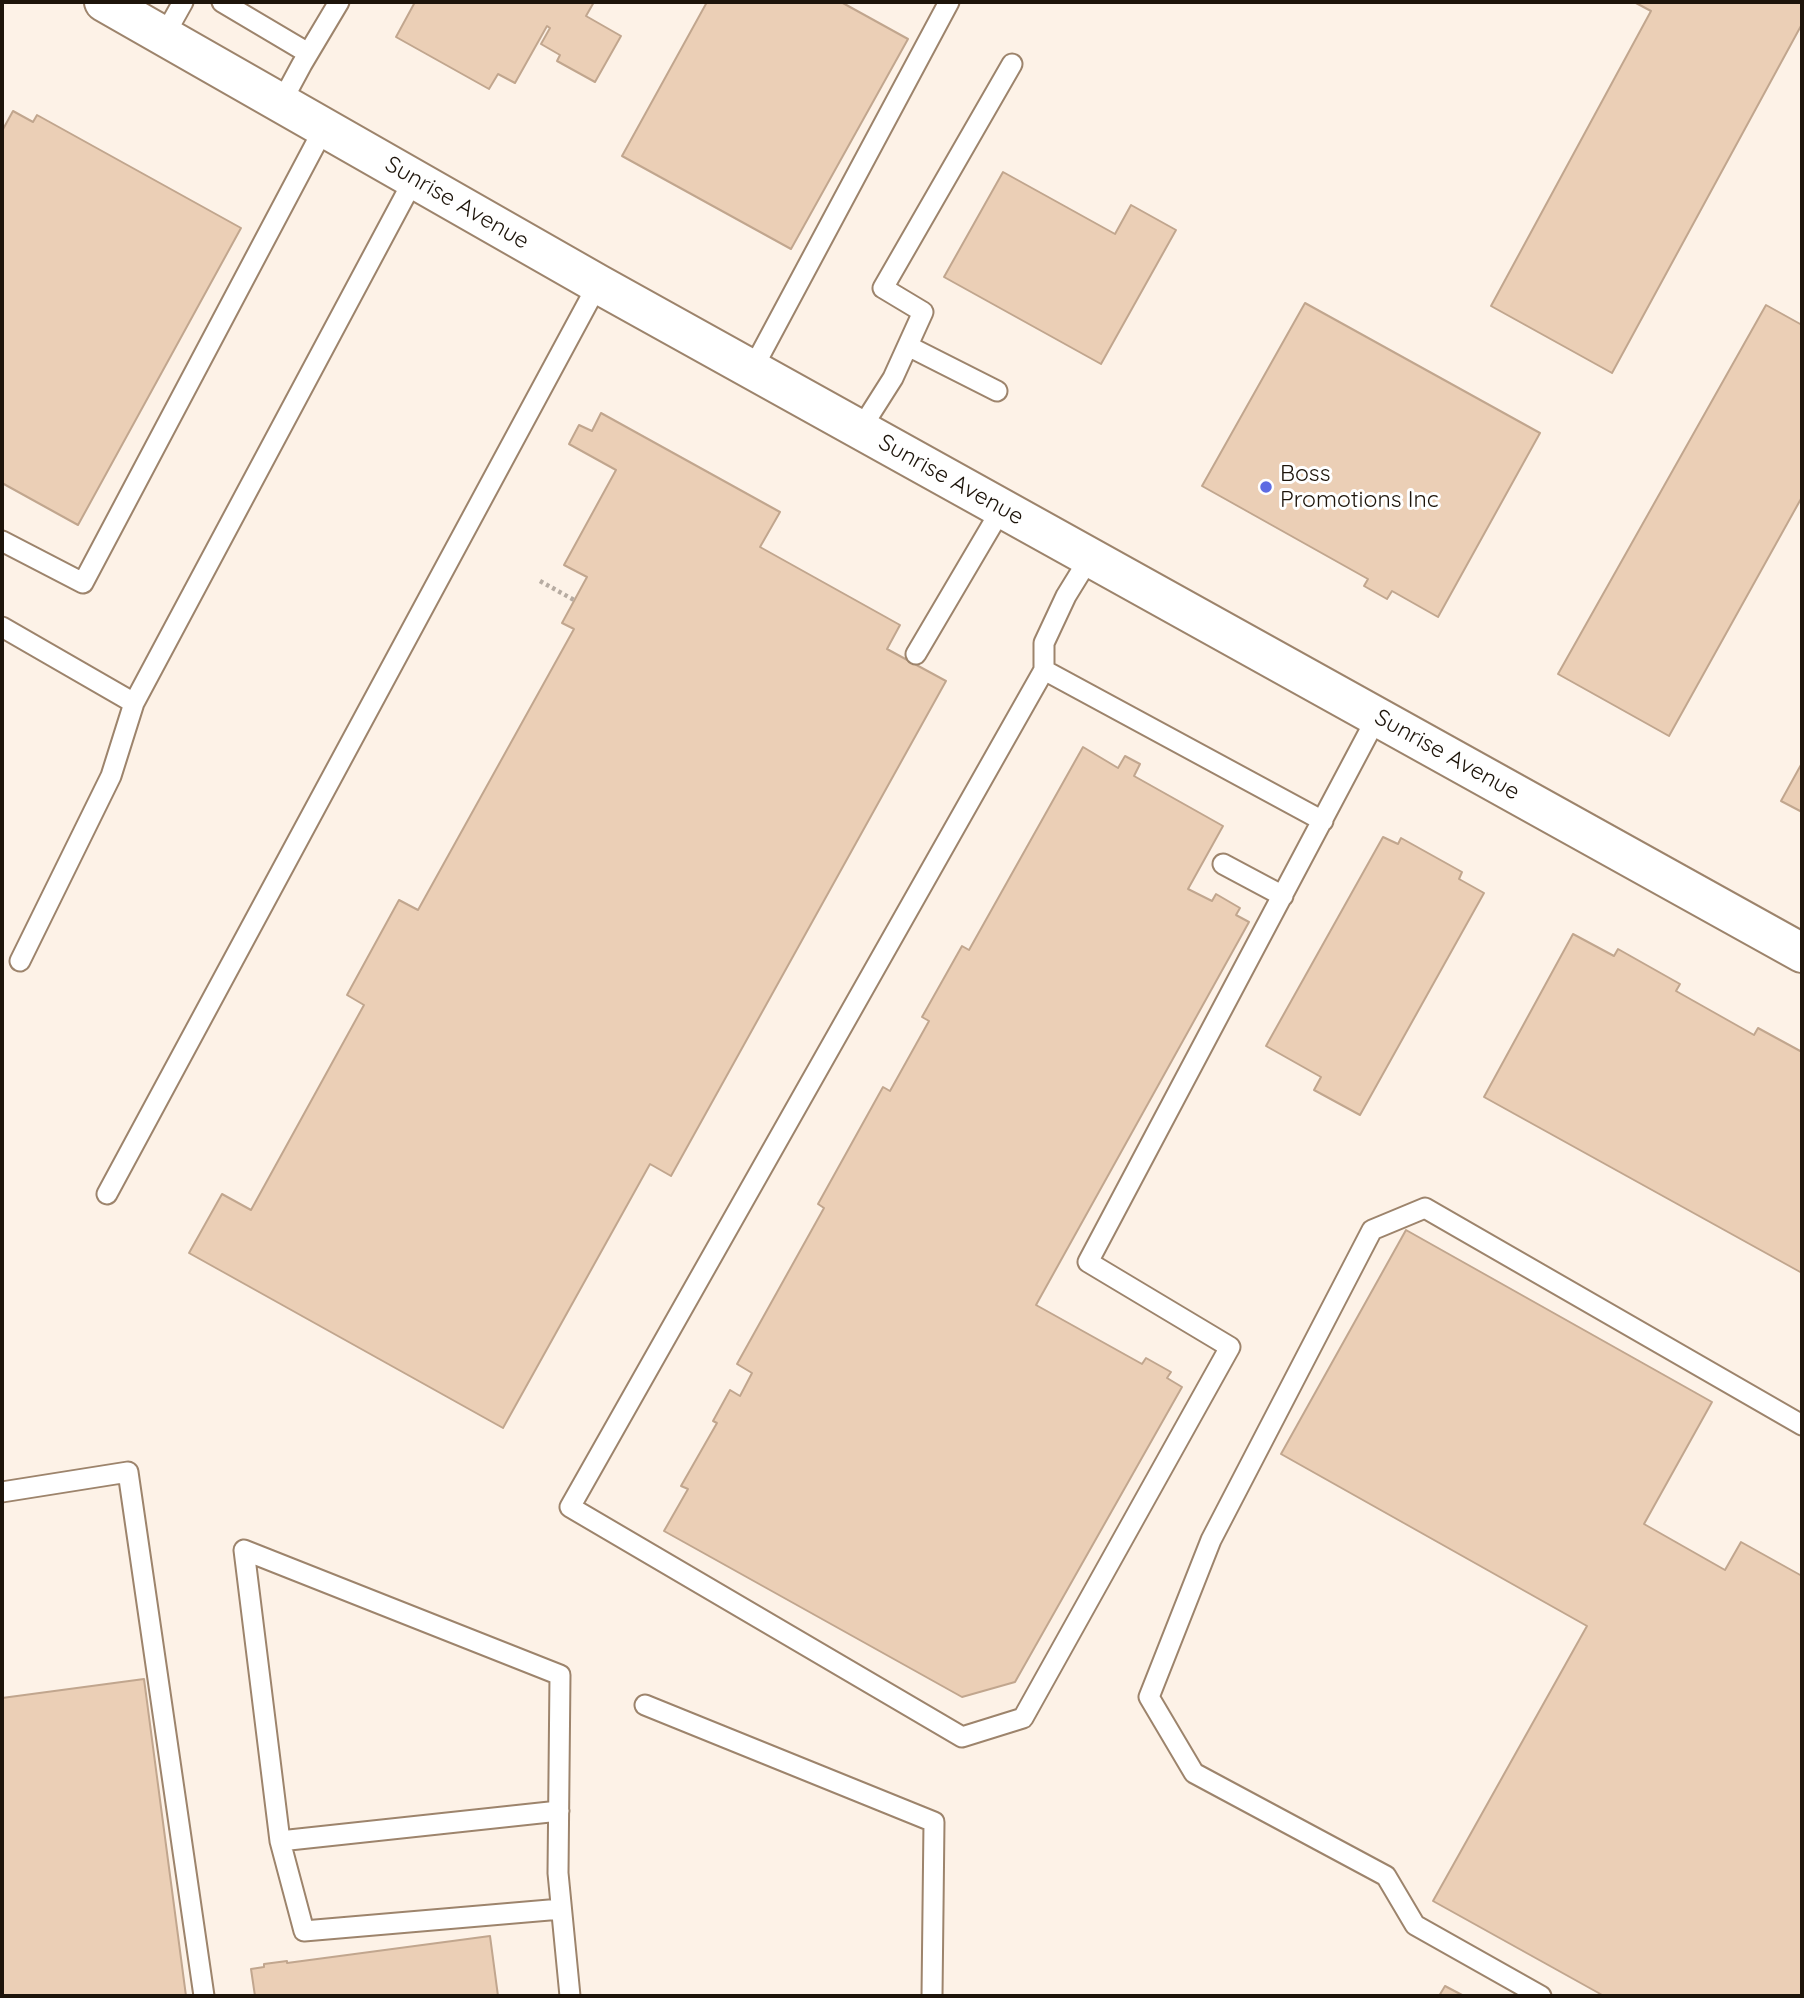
<!DOCTYPE html>
<html>
<head>
<meta charset="utf-8">
<style>
	body { margin:0 }
	#map { position:relative; width:1804px; height:1998px; overflow:hidden; background:#fdf2e7; font-family:Quicksand,sans-serif }
	canvas { display:block }
	.frame { position:absolute; inset:0; border:4px solid #1d140a; pointer-events:none }
</style>
</head>
<body>
<div id="map">
<canvas width="1804" height="1998"></canvas>
<div class="frame"></div>
</div>
<script>
const ctx = document.querySelector('canvas').getContext('2d');
ctx.lineJoin = 'round';
function fillPath(path, color) {
  ctx.fillStyle = color;
  ctx.fill(path, 'evenodd');
}
function trace(path, color, width, dash) {
  ctx.strokeStyle = color;
  ctx.lineWidth = width;
  ctx.lineCap = dash ? 'butt' : 'round';
  ctx.setLineDash(dash || []);
  ctx.stroke(path);
}
function write(font, color, halo, rows, align = 'center') {
  ctx.font = font + ' Quicksand,sans-serif';
  ctx.lineWidth = 6;
  ctx.setLineDash([]);
  ctx.textBaseline = 'middle';
  ctx.strokeStyle = halo;
  ctx.fillStyle = color;
  for (const [text, x, y, turn = 0] of rows) {
    ctx.save();
    ctx.translate(x, y);
    ctx.rotate((+turn || 0) * Math.PI / 180);
    ctx.textAlign = isNaN(turn) ? turn : align;
    if (halo) ctx.strokeText(text, 0, 0);
    ctx.fillText(text, 0, 0);
    ctx.restore();
  }
}
const building = new Path2D(`
	M 415,2 L 594,2 L 586,16 L 621,36 L 595,82 L 557,61 L 560,55 L 541,44 L 550,28 L 547,26 L 515,83 L 498,74 L 489,89 L 396,37 Z
	M 707,2 L 841,2 L 908,39 L 791,249 L 622,156 Z
	M 1634,2 L 1802,2 L 1802,24 L 1612,373 L 1491,306 L 1651,11 Z
	M 13,111 L 33,122 L 37,115 L 241,228 L 78,525 L 2,483 L 2,131 Z
	M 1003,172 L 1115,234 L 1131,205 L 1176,230 L 1101,364 L 944,277 Z
	M 1305,303 L 1540,433 L 1438,617 L 1392,591 L 1387,599 L 1364,586 L 1368,579 L 1202,486 Z
	M 1766,305 L 1802,325 L 1802,497 L 1669,736 L 1558,674 Z
	M 601,413 L 780,512 L 760,547 L 900,625 L 887,649 L 946,681 L 671,1176 L 650,1164 L 503,1428 L 189,1253 L 222,1194 L 251,1210 L 364,1005 L 347,995 L 399,900 L 418,910 L 574,629 L 562,623 L 587,577 L 564,565 L 616,470 L 569,444 L 579,425 L 592,431 Z
	M 1083,747 L 1118,768 L 1125,756 L 1140,764 L 1134,776 L 1223,826 L 1188,889 L 1212,901 L 1216,894 L 1240,908 L 1236,915 L 1249,922 L 1036,1305 L 1142,1364 L 1146,1358 L 1171,1372 L 1167,1378 L 1182,1387 L 1015,1682 L 962,1697 L 664,1531 L 688,1489 L 681,1486 L 717,1423 L 713,1421 L 730,1390 L 740,1396 L 752,1373 L 737,1364 L 824,1208 L 818,1204 L 883,1087 L 890,1091 L 929,1021 L 922,1017 L 962,946 L 969,950 Z
	M 1802,763 L 1802,812 L 1781,801 Z
	M 1383,837 L 1398,844 L 1401,838 L 1462,872 L 1459,879 L 1484,893 L 1360,1115 L 1314,1090 L 1321,1077 L 1266,1046 Z
	M 1573,934 L 1614,956 L 1618,949 L 1680,984 L 1676,991 L 1754,1035 L 1758,1028 L 1802,1052 L 1802,1273 L 1484,1097 Z
	M 1406,1230 L 1712,1402 L 1644,1524 L 1725,1570 L 1741,1542 L 1802,1576 L 1802,1996 L 1604,1996 L 1433,1901 L 1587,1626 L 1281,1454 Z
	M 144,1679 L 186,1996 L 2,1996 L 2,1698 Z
	M 490,1936 L 498,1996 L 255,1996 L 251,1969 L 264,1967 L 264,1964 L 287,1961 L 287,1963 Z
	M 1445,1986 L 1464,1996 L 1439,1996 Z`);
fillPath(building, '#ebcfb6');
trace(building, '#c1a68e', 2);
const lane = new Path2D(`
	M 222,2 L 308,53
	M 164,36 L 183,2
	M 281,103 L 302,64 L 339,2
	M 908,346 L 997,391
	M 752,370 L 949,2
	M 860,430 L 893,378 L 923,312 L 883,288 L 1012,64
	M 2,541 L 83,583 L 324,128
	M 1090,557 L 1066,596 L 1044,643 L 1044,670 L 570,1507 L 962,1737 L 1023,1718 L 1230,1347 L 1088,1262 L 1377,717
	M 2,627 L 134,703 L 414,179
	M 916,654 L 1002,508
	M 1044,670 L 1323,821
	M 1223,864 L 1283,896
	M 20,961 L 111,776 L 134,703
	M 107,1194 L 598,284
	M 2,1492 L 128,1472 L 204,1996
	M 645,1705 L 934,1822 L 932,1996
	M 559,1811 L 280,1841 L 244,1550 L 560,1675 L 558,1873 L 570,1996
	M 280,1841 L 304,1931 L 561,1909
	M 1541,1996 L 1415,1925 L 1386,1876 L 1194,1773 L 1149,1697 L 1211,1540 L 1372,1230 L 1425,1208 L 1802,1425`);
const street = new Path2D(`
	M 104,2 L 598,284 L 1802,953`);
trace(lane, '#9d846c', 23);
trace(street, '#9d846c', 42);
trace(new Path2D(`
	M 540,581 L 574,600`), '#b7aca2', 4.5, [3.5, 3.5]);
trace(lane, '#fff', 19);
trace(street, '#fff', 38);
for (const [x, y, r, color] of [
	[1266,487,7,"#5e6be2"]
]) {
  const dot = new Path2D();
  dot.arc(x, y, r, 0, 2 * Math.PI);
  ctx.fillStyle = color;
  ctx.fill(dot);
  trace(dot, '#fff', 2.5);
}
write('23px', '#1d140a', '#fff', [
	["Sunrise Avenue",457,203,30],
	["Sunrise Avenue",951,480,29],
	["Sunrise Avenue",1447,755,29]
]);
write('23px', '#1d140a', '#fff', [
	["Boss",1280,474],
	["Promotions Inc",1280,500]
], 'left');
</script>
</body>
</html>
